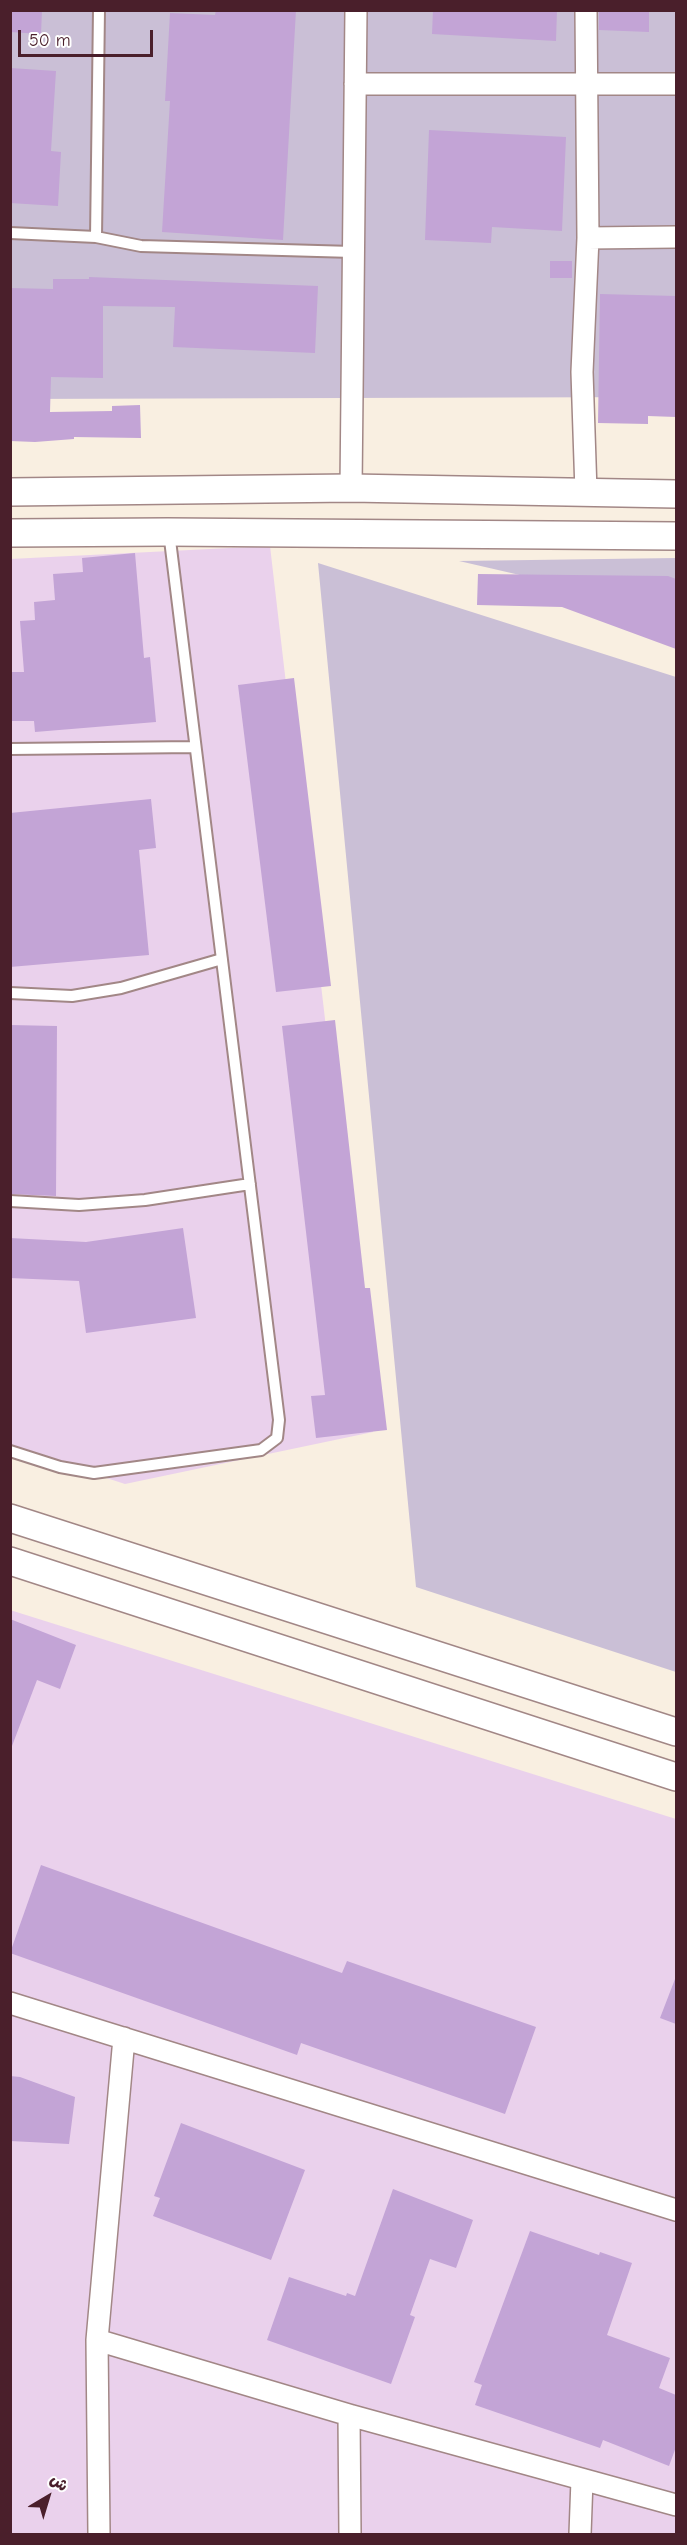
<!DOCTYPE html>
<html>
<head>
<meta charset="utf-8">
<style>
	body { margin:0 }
	#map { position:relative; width:687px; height:2545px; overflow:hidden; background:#f9efe1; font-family:"Comic Neue","Playpen Sans Arabic",sans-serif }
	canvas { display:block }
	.frame { position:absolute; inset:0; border:12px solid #4a1f2b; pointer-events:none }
	.north { position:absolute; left:18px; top:2467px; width:60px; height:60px; -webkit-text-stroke:4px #fff; paint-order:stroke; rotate:38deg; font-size:16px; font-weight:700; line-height:24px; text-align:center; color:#4a1f2b }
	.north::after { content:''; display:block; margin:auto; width:21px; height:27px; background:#4a1f2b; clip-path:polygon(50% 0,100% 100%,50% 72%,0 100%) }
	.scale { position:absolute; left:18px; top:30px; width:135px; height:27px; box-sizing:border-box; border:3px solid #4a1f2b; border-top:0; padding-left:8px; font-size:18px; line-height:21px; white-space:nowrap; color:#4a1f2b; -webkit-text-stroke:4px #fff; paint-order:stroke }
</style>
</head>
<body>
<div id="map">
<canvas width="687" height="2545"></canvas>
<div class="frame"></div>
<div class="north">ش</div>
<div class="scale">50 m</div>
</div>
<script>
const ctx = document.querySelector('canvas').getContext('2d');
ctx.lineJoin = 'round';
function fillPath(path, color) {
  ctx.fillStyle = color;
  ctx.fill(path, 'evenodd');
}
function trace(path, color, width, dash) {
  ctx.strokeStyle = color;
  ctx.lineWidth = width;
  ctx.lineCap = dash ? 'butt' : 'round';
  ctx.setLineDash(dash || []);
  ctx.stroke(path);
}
fillPath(new Path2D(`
	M 270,546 L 373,1432 L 125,1484 L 11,1447 L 10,559 Z
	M 10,1610 L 676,1819 L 676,2534 L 11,2534 Z`), '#ead1ec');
fillPath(new Path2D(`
	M 10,11 L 676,11 L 676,397 L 11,399 Z
	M 676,558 L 676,611 L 459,561 Z
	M 318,563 L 676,677 L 676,1672 L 416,1587 Z`), '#cabfd6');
fillPath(new Path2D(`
	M 10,10 L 42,10 L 41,34 L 10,32 Z
	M 216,10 L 296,10 L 283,240 L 162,232 L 170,101 L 165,101 L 170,13 L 215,15 Z
	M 433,10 L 557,10 L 556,41 L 432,34 Z
	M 599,10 L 649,10 L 649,32 L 599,30 Z
	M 10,68 L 56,71 L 51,151 L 61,152 L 58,206 L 10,203 Z
	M 429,130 L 566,137 L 562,231 L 492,227 L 491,243 L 425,240 Z
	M 550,261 L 572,261 L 572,278 L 550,278 Z
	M 89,277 L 318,286 L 315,353 L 173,347 L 175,307 L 103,306 L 103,378 L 51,377 L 50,412 L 112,411 L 112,406 L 140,405 L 141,438 L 74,437 L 74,439 L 35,442 L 10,441 L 10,288 L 53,289 L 53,279 L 89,279 Z
	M 600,294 L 676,296 L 676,417 L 648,416 L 648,424 L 598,423 Z
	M 135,553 L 144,658 L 150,657 L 156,722 L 35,732 L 34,721 L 10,721 L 10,672 L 24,672 L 20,621 L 35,620 L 34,602 L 55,600 L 53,574 L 83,572 L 82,558 Z
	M 478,574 L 668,576 L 676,579 L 676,649 L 562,607 L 477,605 Z
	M 294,678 L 331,986 L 276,992 L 238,685 Z
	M 151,799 L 156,848 L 139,850 L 149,955 L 10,967 L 10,813 Z
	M 335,1020 L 365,1288 L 370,1288 L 387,1430 L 316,1438 L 311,1396 L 325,1395 L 282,1026 Z
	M 10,1025 L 57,1026 L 56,1196 L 10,1194 Z
	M 183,1228 L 196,1318 L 86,1333 L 79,1281 L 10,1278 L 10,1238 L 86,1242 Z
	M 10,1619 L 76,1645 L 60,1689 L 37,1680 L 12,1746 Z
	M 41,1865 L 342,1973 L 347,1961 L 536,2027 L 505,2114 L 301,2043 L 297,2055 L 10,1953 Z
	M 675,1979 L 676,1979 L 676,2024 L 660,2018 Z
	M 10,2076 L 20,2077 L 75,2097 L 69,2144 L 10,2141 Z
	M 181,2123 L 305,2170 L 271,2260 L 153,2216 L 160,2198 L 154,2196 Z
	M 393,2189 L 473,2220 L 456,2268 L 430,2259 L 410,2315 L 415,2317 L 391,2384 L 267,2340 L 289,2277 L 346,2296 L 347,2293 L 355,2296 Z
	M 530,2231 L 599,2255 L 600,2252 L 632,2263 L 607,2335 L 670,2358 L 659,2388 L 676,2395 L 676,2447 L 669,2466 L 603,2440 L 600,2448 L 475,2405 L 482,2385 L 474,2382 Z`), '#c3a4d6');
const service = new Path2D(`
	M 10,233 L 96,237 L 99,10
	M 96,237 L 141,246 L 353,252
	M 10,749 L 195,747
	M 10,993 L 72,996 L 121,988 L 222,959
	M 10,1201 L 79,1205 L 145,1200 L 250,1184
	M 10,1451 L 60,1467 L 94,1473 L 261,1450 L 277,1438 L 279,1420 L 169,532`);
const minor = new Path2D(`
	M 355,84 L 676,84
	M 588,238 L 676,237
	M 351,488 L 356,10
	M 586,492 L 582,372 L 588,238 L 586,10
	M 10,2003 L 676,2210
	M 97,2340 L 349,2415 L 676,2505
	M 349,2415 L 350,2534
	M 99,2534 L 97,2340 L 124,2038
	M 580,2534 L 582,2480`);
const tertiary = new Path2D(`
	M 10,492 L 351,488 L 676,494
	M 10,533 L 168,532 L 676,536
	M 10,1518 L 676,1732
	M 10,1561 L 676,1777`);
trace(service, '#a28786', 14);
trace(minor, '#a28786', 24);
trace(tertiary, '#a28786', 30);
trace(service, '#fff', 10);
trace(minor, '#fff', 21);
trace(tertiary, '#fff', 27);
</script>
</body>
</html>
